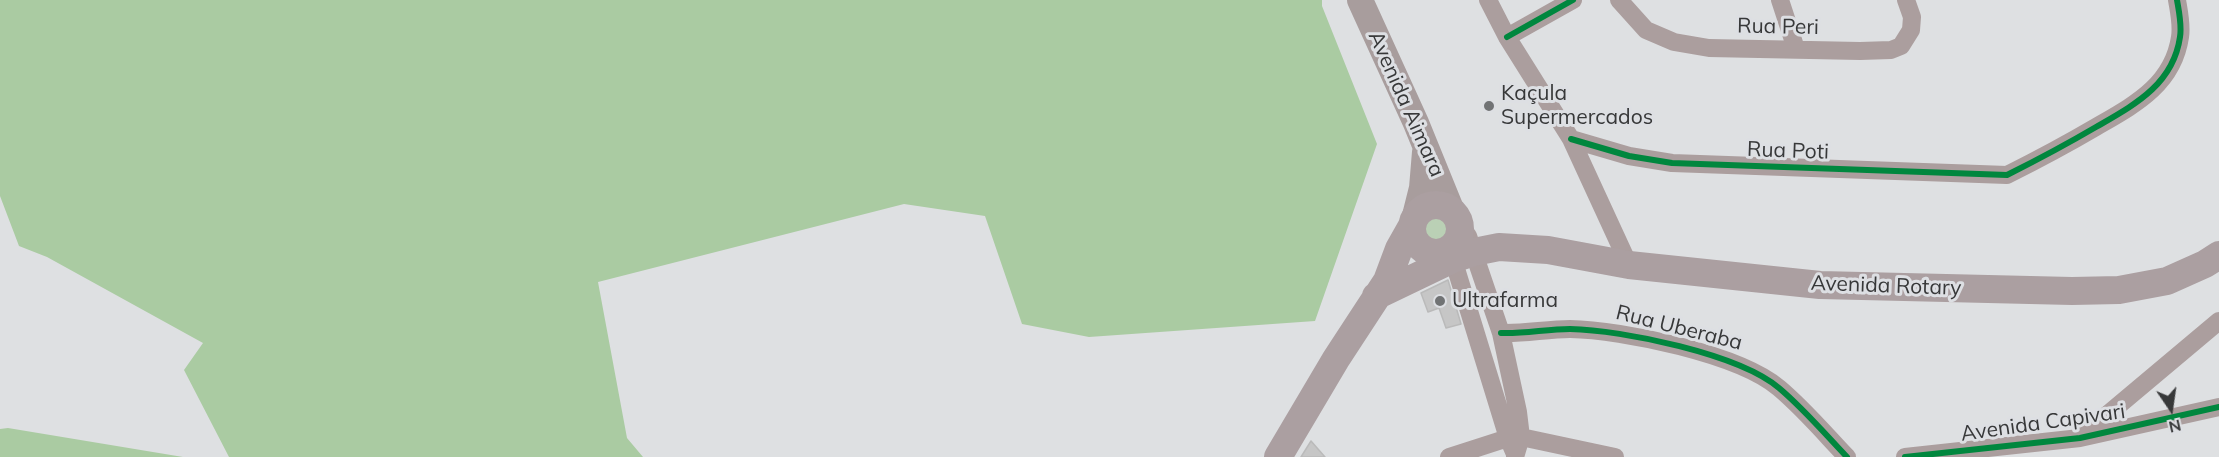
<!DOCTYPE html>
<html>
<head>
<meta charset="utf-8">
<style>
	body { margin:0 }
	#map { position:relative; width:2219px; height:457px; overflow:hidden; background:#dee0e2; font-family:Mulish,sans-serif }
	canvas { display:block }
	.north { position:absolute; left:2141px; top:379px; width:60px; height:60px; -webkit-text-stroke:4px #dddfe3; paint-order:stroke; rotate:167deg; font-size:16px; font-weight:700; line-height:24px; text-align:center; color:#373839 }
	.north::after { content:''; display:block; margin:auto; width:21px; height:27px; background:#373839; clip-path:polygon(50% 0,100% 100%,50% 72%,0 100%) }
</style>
</head>
<body>
<div id="map">
<canvas width="2219" height="457"></canvas>
<div class="north">N</div>
</div>
<script>
const ctx = document.querySelector('canvas').getContext('2d');
ctx.lineJoin = 'round';
function fillPath(path, color) {
  ctx.fillStyle = color;
  ctx.fill(path, 'evenodd');
}
function trace(path, color, width, dash) {
  ctx.strokeStyle = color;
  ctx.lineWidth = width;
  ctx.lineCap = dash ? 'butt' : 'round';
  ctx.setLineDash(dash || []);
  ctx.stroke(path);
}
function write(font, color, halo, rows, align = 'center') {
  ctx.font = font + ' Mulish,sans-serif';
  ctx.lineWidth = 6;
  ctx.setLineDash([]);
  ctx.textBaseline = 'middle';
  ctx.strokeStyle = halo;
  ctx.fillStyle = color;
  for (const [text, x, y, turn = 0] of rows) {
    ctx.save();
    ctx.translate(x, y);
    ctx.rotate((+turn || 0) * Math.PI / 180);
    ctx.textAlign = isNaN(turn) ? turn : align;
    if (halo) ctx.strokeText(text, 0, 0);
    ctx.fillText(text, 0, 0);
    ctx.restore();
  }
}
fillPath(new Path2D(`
	M1422 230a16 16 0 1 1 32 0a16 16 0 1 1-32 0Z`), '#bad0b5');
fillPath(new Path2D(`
	M 0,0 L 1322,0 L 1322,6 L 1377,144 L 1315,321 L 1089,337 L 1022,324 L 985,216 L 904,204 L 598,282 L 627,438 L 643,457 L 229,457 L 184,370 L 203,343 L 47,257 L 19,246 L 0,196 Z
	M 8,428 L 183,457 L 0,457 L 0,429 Z`), '#aacba2');
const building = new Path2D(`
	M 1448,280 L 1461,324 L 1446,328 L 1439,308 L 1428,312 L 1421,293 Z
	M 1311,441 L 1325,457 L 1301,457 Z`);
fillPath(building, '#c6c6c6');
trace(building, '#bababa', 1.5);
trace(new Path2D(`
	M 1488,0 L 1507,37 L 1571,139 L 1629,265
	M 1619,0 L 1646,30 L 1674,42 L 1709,48 L 1860,51 L 1891,50 L 1901,46 L 1911,30 L 1912,17 L 1906,0
	M 1780,0 L 1796,49
	M 1507,37 L 1573,0
	M 1571,139 L 1629,156 L 1672,163 L 2007,175 C 2037,160 2067,144 2096,127 C 2134,105 2173,85 2180,37 C 2182,25 2179,12 2177,0
	M 1460,225 L 1468,236 L 1501,333 L 1518,412 L 1521,437 L 1515,457
	M 1453,259 L 1508,438 L 1515,454
	M 1501,333 C 1524,334 1547,329 1570,329 C 1623,330 1739,354 1779,388 C 1804,409 1825,434 1847,457
	M 2082,436 L 2219,321
	M 1449,457 L 1508,438 L 1521,437 L 1615,457
	M 1905,457 L 2080,438 L 2219,407`), '#ab9e9e', 18);
trace(new Path2D(`
	M 1360,0 L 1416,123 L 1451,209
	M 1415,216 L 1422,188 L 1425,152`), '#a89d9d', 26);
trace(new Path2D(`
	M1412 229a24 24 0 1 1 48 0a24 24 0 1 1-48 0Z
	M 1376,296 L 1453,259 L 1474,252 L 1499,247 L 1548,250 L 1629,265 L 1820,285 L 2072,291 L 2119,290 L 2167,281 L 2205,264 L 2219,255
	M 1278,457 L 1336,359 L 1387,281 L 1399,249 L 1412,226`), '#ab9fa1', 28);
trace(new Path2D(`
	M 1507,37 L 1573,0
	M 1571,139 L 1629,156 L 1672,163 L 2007,175 C 2037,160 2067,144 2096,127 C 2134,105 2173,85 2180,37 C 2182,25 2179,12 2177,0
	M 1501,333 C 1524,334 1547,329 1570,329 C 1623,330 1739,354 1779,388 C 1804,409 1825,434 1847,457
	M 1905,457 L 2080,438 L 2219,407`), '#00873e', 6);
for (const [x, y, r, color] of [
	[1489,106,6,"#717374"],
	[1440,301,6,"#717374"]
]) {
  const dot = new Path2D();
  dot.arc(x, y, r, 0, 2 * Math.PI);
  ctx.fillStyle = color;
  ctx.fill(dot);
  trace(dot, '#dddfe3', 2);
}
write('21px', '#373839', '#dddfe3', [
	["Rua Peri",1778,27,1],
	["Avenida Aimara",1406,104,66],
	["Rua Poti",1788,151,2],
	["Avenida Rotary",1886,286,2],
	["Rua Uberaba",1679,328,14],
	["Avenida Capivari",2043,423,-8]
]);
write('21px', '#373839', '#dddfe3', [
	["Kaçula",1501,94],
	["Supermercados",1501,118],
	["Ultrafarma",1452,301]
], 'left');
</script>
</body>
</html>
